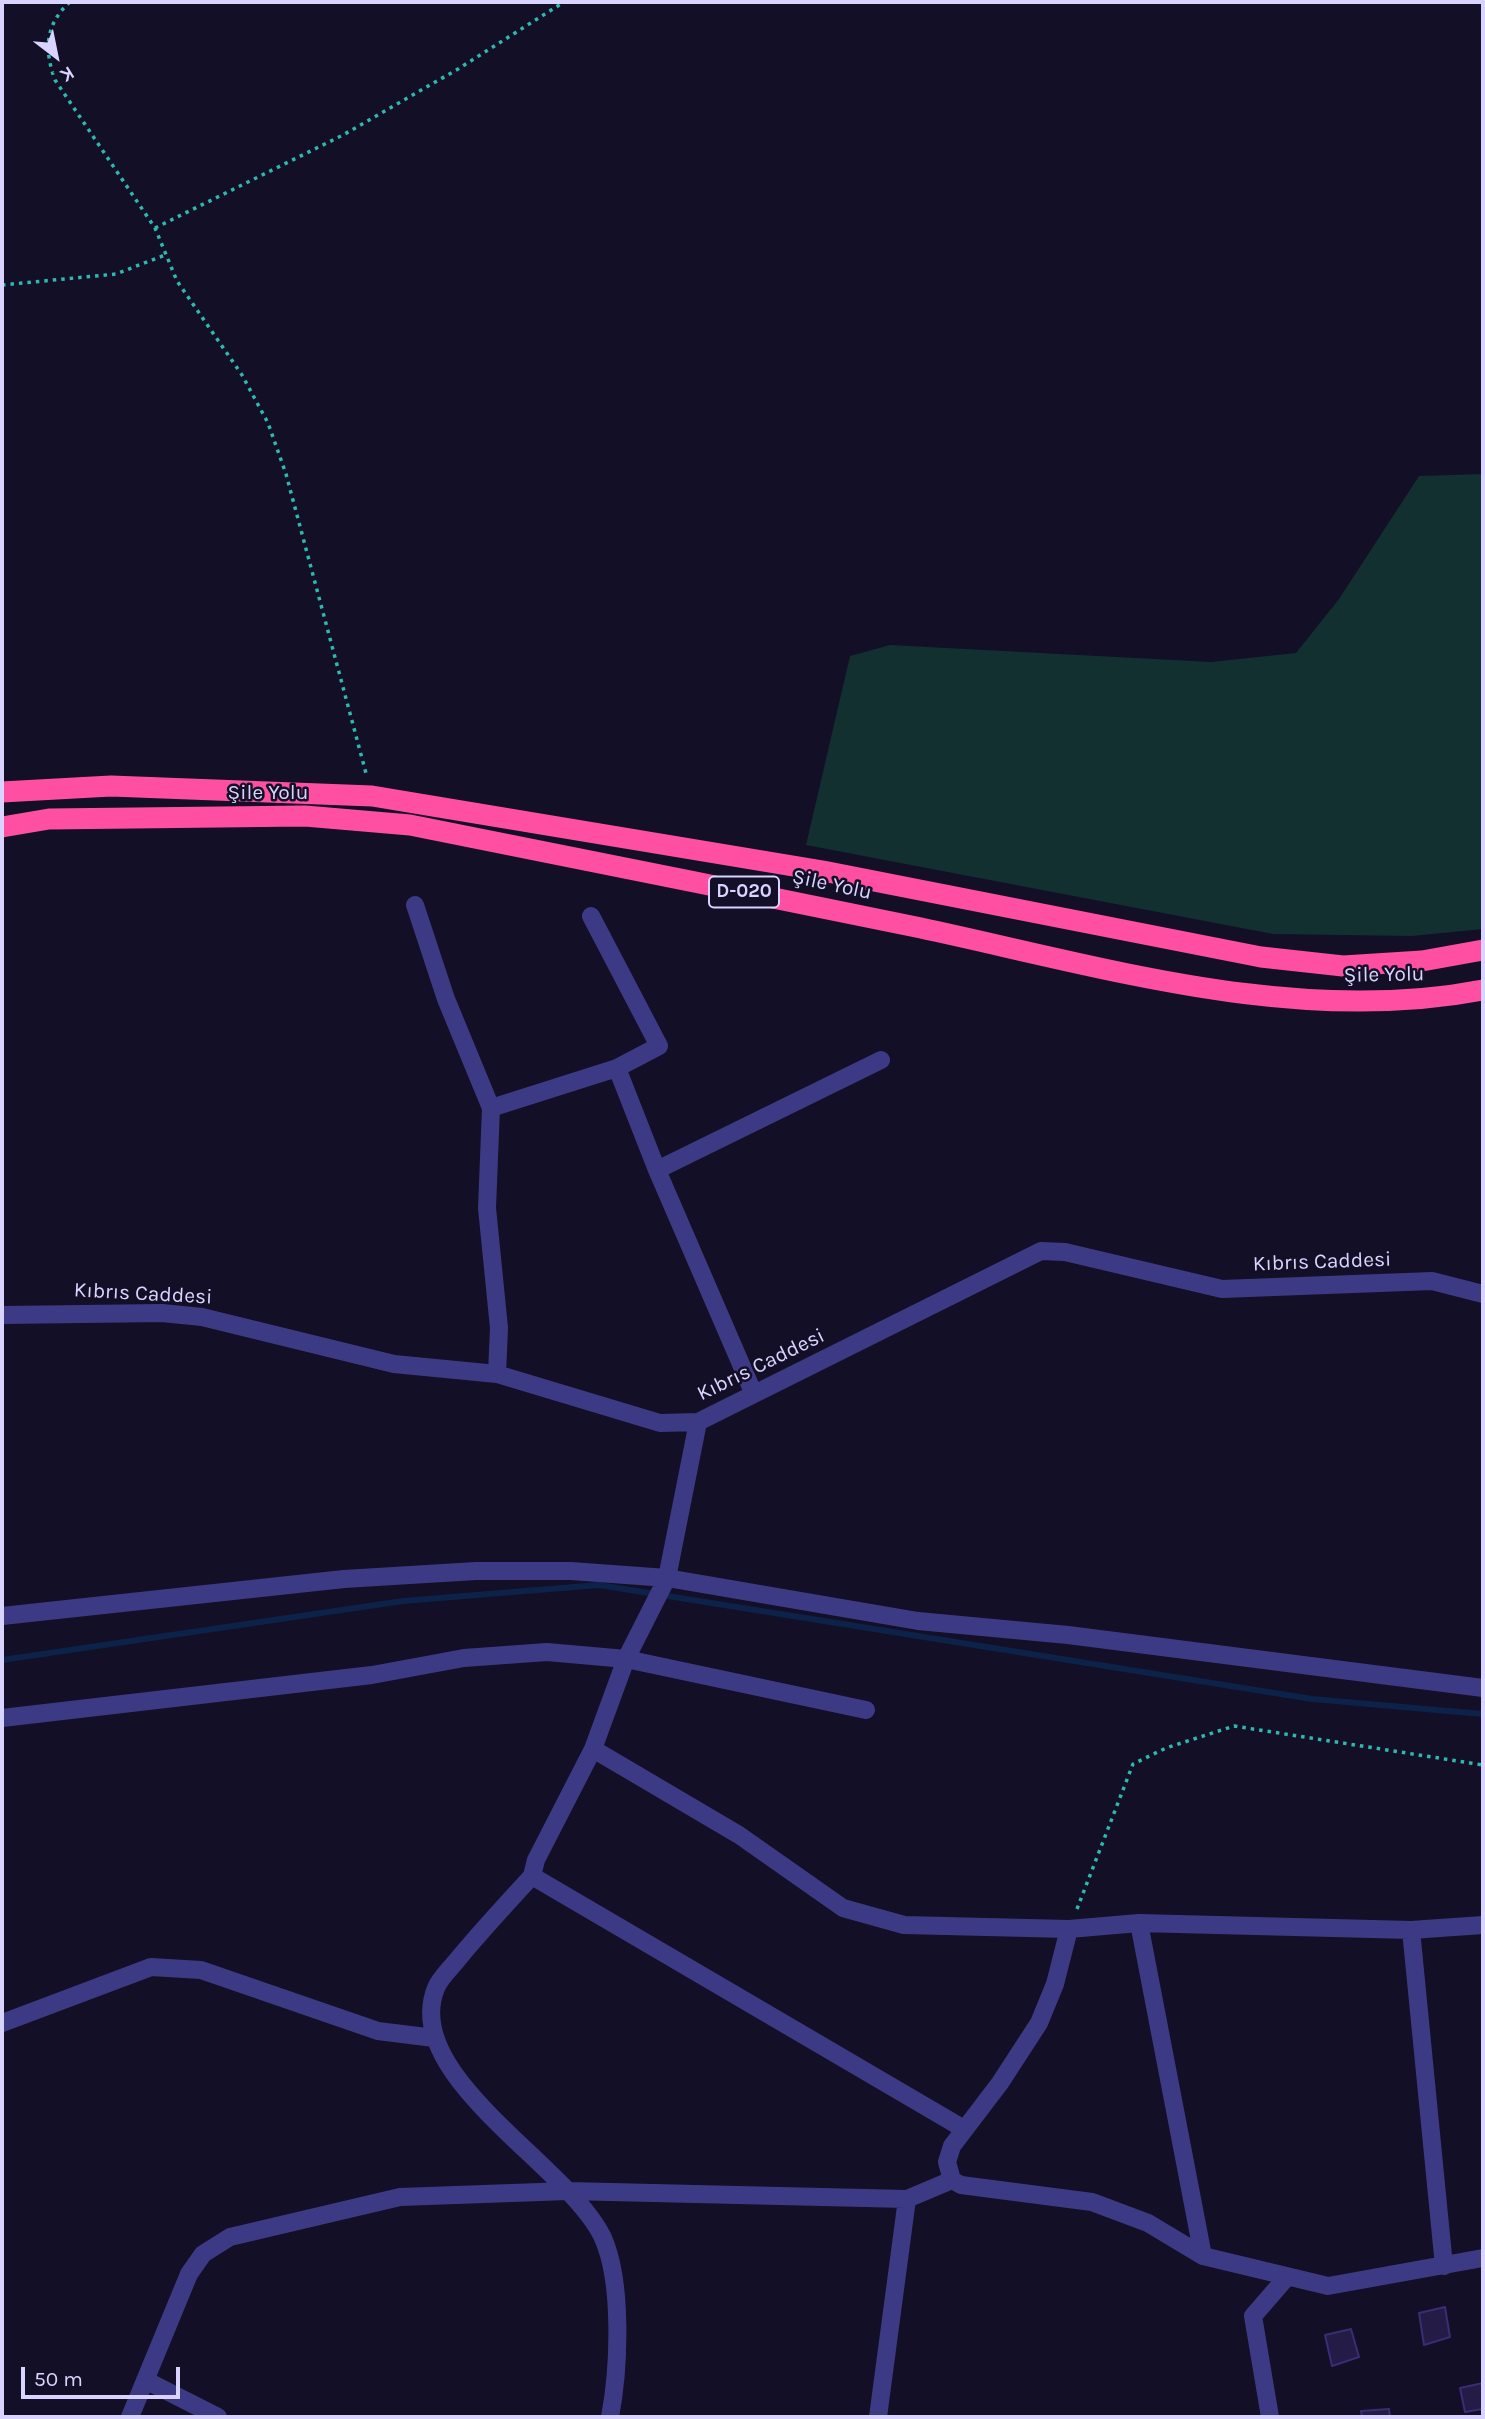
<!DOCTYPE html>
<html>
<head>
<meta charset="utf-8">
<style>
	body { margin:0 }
	#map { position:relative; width:1485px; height:2419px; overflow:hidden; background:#130f26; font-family:Karla,sans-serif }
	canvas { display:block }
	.frame { position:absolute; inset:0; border:4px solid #d9d4ff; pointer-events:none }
	.north { position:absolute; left:21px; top:21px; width:70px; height:70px; -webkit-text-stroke:5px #130f26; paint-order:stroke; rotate:148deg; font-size:19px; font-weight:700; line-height:28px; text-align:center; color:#d9d4ff }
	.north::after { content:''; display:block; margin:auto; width:24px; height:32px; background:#d9d4ff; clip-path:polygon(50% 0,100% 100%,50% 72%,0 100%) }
	.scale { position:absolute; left:21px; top:2367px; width:159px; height:32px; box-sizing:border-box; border:4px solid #d9d4ff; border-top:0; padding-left:9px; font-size:21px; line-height:24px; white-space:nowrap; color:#d9d4ff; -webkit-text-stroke:5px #130f26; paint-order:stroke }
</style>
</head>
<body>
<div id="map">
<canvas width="1485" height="2419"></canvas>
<div class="frame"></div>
<div class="north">K</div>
<div class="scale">50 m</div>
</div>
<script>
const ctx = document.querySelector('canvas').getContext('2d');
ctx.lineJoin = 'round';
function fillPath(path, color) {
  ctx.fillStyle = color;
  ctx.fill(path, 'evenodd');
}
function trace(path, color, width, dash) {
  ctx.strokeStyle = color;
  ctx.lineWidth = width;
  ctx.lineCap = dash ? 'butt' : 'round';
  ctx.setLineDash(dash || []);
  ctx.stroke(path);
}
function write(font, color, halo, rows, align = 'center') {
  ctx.font = font + ' Karla,sans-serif';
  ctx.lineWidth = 5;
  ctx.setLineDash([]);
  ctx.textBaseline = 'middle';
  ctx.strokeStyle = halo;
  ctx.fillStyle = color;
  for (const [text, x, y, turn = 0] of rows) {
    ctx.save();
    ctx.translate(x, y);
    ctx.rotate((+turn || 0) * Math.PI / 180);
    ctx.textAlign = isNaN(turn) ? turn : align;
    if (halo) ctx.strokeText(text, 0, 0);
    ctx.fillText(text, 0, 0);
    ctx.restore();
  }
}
fillPath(new Path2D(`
	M 1483,474 L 1483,929 L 1412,936 L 1273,934 L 806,845 L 850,656 L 890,645 L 1211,662 L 1296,653 L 1339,599 L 1419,476 Z`), '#12302f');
trace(new Path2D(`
	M 2,1660 L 403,1601 L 599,1585 L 1312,1699 L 1483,1714`), '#0c2248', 6);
const building = new Path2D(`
	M 1445,2307 L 1450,2337 L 1424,2345 L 1419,2313 Z
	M 1351,2329 L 1359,2357 L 1332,2366 L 1325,2335 Z
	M 1483,2383 L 1483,2409 L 1465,2412 L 1460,2388 Z
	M 1389,2409 L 1390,2417 L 1362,2417 L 1361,2411 Z`);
fillPath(building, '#241b47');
trace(building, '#3b2d73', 2);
trace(new Path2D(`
	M 70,2 C 45,24 44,50 55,80 L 155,228 L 177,281 L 242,375 L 268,423 L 286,474 L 367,777
	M 155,228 L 343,135 L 458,69 L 564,2
	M 2,285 L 116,274 L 165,255
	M 1077,1909 L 1133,1764 L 1166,1748 L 1234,1726 L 1483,1765`), '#2fb8b0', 3.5, [3.5, 5]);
trace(new Path2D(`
	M 415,905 L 446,999 L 491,1108 L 487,1208 L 499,1328 L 497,1374
	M 617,1068 L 657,1170 L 753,1392
	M 491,1108 L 617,1068 L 659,1046 L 591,916
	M 657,1170 L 881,1060
	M 2,1315 L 162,1313 L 202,1317 L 394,1364 L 497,1374 L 660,1423 L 698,1422 L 1041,1251 L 1065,1252 L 1222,1289 L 1432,1281 L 1483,1294
	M 2,1616 L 344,1579 L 476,1571 L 571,1571 L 667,1578 L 918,1621 L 1068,1635 L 1483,1688
	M 2,1718 L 372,1675 L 464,1658 L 547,1652 L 626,1659 L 866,1710
	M 593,1749 L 739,1835 L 843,1908 L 904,1925 L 1069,1929 L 1139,1923 L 1411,1930 L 1483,1925
	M 532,1876 L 964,2129
	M 1139,1923 L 1203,2256
	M 1069,1929 L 1055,1984 L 1039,2023 L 1000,2083 L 952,2146 L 947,2162 L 952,2180 L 961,2185 L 1092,2202 L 1148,2223 L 1203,2256 L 1328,2286 L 1483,2258
	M 1411,1930 L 1444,2266
	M 2,2023 L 151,1967 L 201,1970 L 378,2031 L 434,2038
	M 145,2380 L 218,2417
	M 130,2417 L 189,2274 L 203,2254 L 230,2237 L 400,2197 L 568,2191 L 907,2199 L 952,2180
	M 610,2417 C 619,2370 623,2283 603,2238 C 570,2166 400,2076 436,1988 C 440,1978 451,1968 458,1959 C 482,1930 507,1903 532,1876 L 536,1860 L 593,1749 L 626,1659 L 667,1578 L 698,1422
	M 878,2417 L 907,2199
	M 1270,2417 L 1253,2316 L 1286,2278`), '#3d3a85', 18);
trace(new Path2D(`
	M 2,792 L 111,786 L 372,796 L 823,871 L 1261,957 L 1343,966 L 1422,961 L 1483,950
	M 2,827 L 49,819 L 305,816 L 410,825 C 580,859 751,893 921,928 C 1103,967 1296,1026 1483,990`), '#ff4fa3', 21);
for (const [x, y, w] of [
	[744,892,70]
]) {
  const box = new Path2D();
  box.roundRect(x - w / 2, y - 15.5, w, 31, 5);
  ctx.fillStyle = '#130f26';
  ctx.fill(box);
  trace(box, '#d9d4ff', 2);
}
write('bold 19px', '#d9d4ff', null, [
	["D-020",744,892]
]);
write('21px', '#d9d4ff', '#130f26', [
	["Şile Yolu",268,793],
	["Şile Yolu",832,885,12],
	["Şile Yolu",1384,975,-1],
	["Kıbrıs Caddesi",1322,1262,-2],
	["Kıbrıs Caddesi",143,1294,3],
	["Kıbrıs Caddesi",761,1365,-26]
]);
</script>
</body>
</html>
